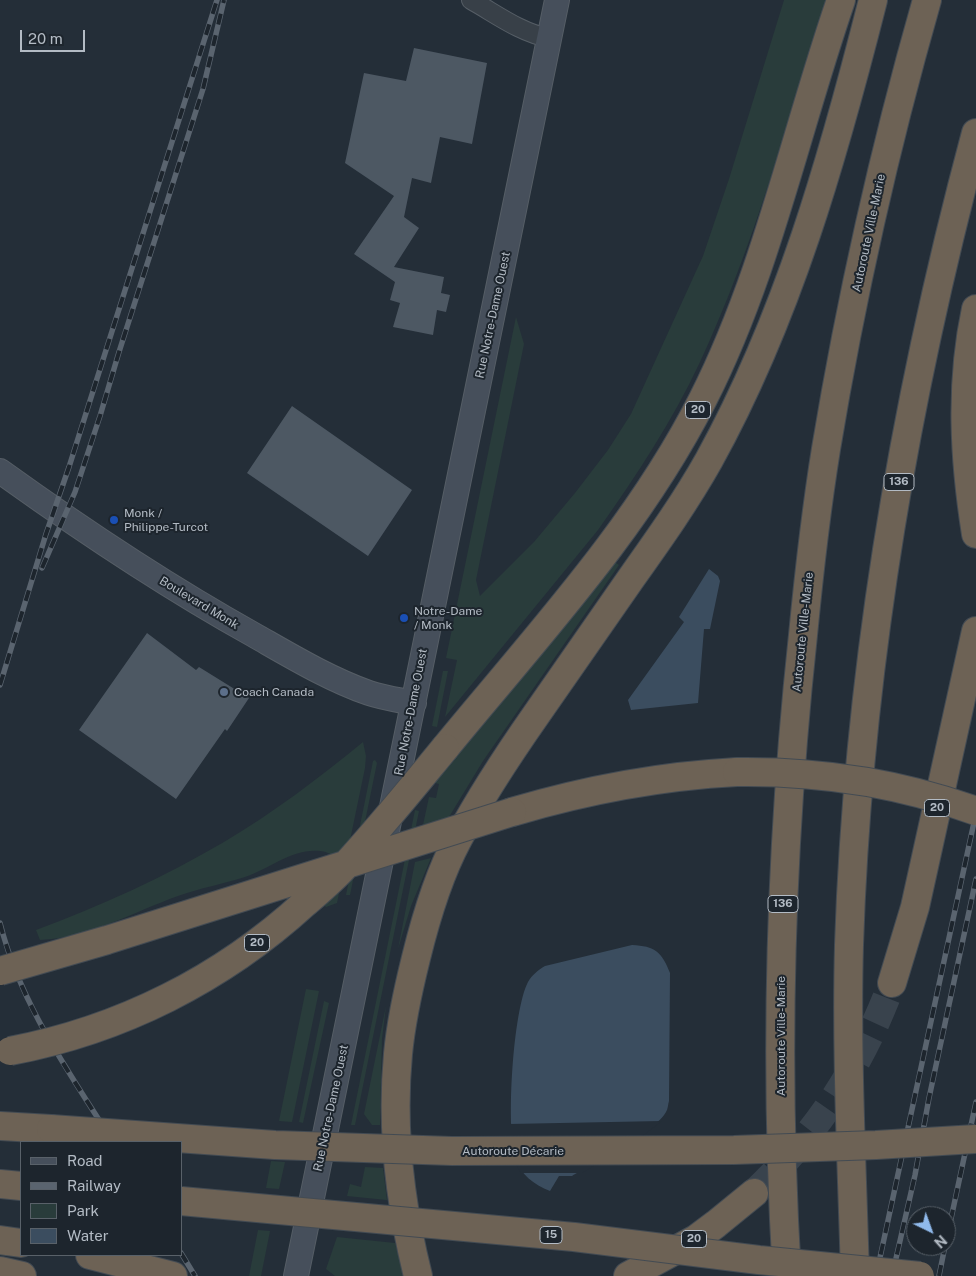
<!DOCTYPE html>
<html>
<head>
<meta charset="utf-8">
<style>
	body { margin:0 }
	#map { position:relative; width:976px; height:1276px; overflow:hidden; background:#242e38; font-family:"Public Sans",sans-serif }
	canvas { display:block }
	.legend { position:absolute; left:20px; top:1141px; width:162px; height:115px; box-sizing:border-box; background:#1d252d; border:1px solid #596169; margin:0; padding:6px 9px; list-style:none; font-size:15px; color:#b3bbc4 }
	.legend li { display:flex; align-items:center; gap:10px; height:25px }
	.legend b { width:25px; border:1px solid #596169 }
	.north { position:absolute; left:906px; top:1206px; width:50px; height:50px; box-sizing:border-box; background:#1d252d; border:1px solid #596169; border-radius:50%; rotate:138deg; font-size:14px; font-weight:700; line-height:20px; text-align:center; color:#b3bbc4 }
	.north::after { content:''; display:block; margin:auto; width:18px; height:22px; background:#90baec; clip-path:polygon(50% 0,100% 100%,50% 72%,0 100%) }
	.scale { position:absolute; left:20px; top:30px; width:65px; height:22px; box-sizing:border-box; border:2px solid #b3bbc4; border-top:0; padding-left:6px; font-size:15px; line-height:18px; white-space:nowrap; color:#b3bbc4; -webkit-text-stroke:4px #1d252d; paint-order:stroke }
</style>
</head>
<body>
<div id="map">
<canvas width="976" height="1276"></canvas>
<ul class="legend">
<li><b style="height:6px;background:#464f5b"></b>Road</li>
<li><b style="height:6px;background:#5a646f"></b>Railway</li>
<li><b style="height:14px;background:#293c3b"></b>Park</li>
<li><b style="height:14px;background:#3b4d5f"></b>Water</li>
</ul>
<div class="north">N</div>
<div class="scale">20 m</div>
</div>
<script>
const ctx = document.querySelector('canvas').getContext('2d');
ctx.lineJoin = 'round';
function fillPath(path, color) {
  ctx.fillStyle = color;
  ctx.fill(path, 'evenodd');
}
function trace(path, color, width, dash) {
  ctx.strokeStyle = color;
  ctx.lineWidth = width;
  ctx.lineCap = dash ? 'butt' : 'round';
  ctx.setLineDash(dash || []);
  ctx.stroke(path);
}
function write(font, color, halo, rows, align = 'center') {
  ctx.font = font + ' "Public Sans",sans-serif';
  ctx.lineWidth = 4;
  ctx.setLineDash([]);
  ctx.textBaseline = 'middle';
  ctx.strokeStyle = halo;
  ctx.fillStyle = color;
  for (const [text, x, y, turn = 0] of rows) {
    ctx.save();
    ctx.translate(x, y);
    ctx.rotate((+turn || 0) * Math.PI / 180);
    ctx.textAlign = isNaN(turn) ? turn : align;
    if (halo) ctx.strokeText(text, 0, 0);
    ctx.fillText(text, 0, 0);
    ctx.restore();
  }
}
fillPath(new Path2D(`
	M 784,0 L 826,0 C 788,121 754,246 700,362 C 672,422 636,476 598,530 L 445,717 L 457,660 L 446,658 L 516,317 L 524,344 L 476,580 L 480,596 L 534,542 L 575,493 L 608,450 L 631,414 L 703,256 L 729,179 Z
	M 612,560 L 619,565 L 483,761 L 449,817 L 423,825 L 429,797 L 436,798 L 439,784 L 431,782 Z
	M 443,671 L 448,671 L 437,727 L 432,726 Z
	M 363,742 L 366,756 L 365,768 L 337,903 L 326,907 L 324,905 L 334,856 C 330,854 325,851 320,851 C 293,848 269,869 245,877 C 223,884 200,888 178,896 C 133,912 89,938 40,940 L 36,930 C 101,906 164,877 224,842 C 273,813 319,778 363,742 Z
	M 375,760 L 377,763 L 350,895 L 346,895 L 373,761 Z
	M 415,810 L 419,811 L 355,1125 L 351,1125 Z
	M 431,858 L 411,906 L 398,949 L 415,862 Z
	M 306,989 L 319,991 L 292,1122 L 279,1121 Z
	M 324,1001 L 329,1003 L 303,1123 L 299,1122 Z
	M 386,1006 L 382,1039 L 380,1125 L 372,1125 L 364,1114 Z
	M 271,1161 L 285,1162 L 279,1189 L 266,1188 Z
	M 365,1167 L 383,1168 L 387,1200 L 347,1196 L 350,1184 L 361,1187 Z
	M 258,1230 L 270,1231 L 261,1276 L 249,1276 Z
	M 337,1237 L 395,1243 L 404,1276 L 335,1276 L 326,1269 Z`), '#293c3b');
fillPath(new Path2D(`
	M 709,569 L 718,576 L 720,581 L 710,629 L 704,629 L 698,703 L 631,710 L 628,700 L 684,622 L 679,617 Z
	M 632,945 C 655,946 662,952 670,973 L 669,1101 C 668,1104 668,1109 666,1112 C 656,1131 592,1164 572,1176 L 559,1176 L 550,1191 C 534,1185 520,1174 515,1157 C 506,1126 513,1010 528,982 C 532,975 538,970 545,966 Z`), '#3b4d5f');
fillPath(new Path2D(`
	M 662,1121 L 641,1137 L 582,1173 L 521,1173 L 514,1161 L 509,1138 L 509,1124 Z`), '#242e38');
fillPath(new Path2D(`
	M 414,48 L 487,63 L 472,144 L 440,137 L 431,183 L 412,178 L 404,217 L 419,228 L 394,267 L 444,277 L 441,293 L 450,295 L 446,312 L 437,310 L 433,335 L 393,327 L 400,303 L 390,300 L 395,282 L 354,254 L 394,196 L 345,163 L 364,73 L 406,81 Z
	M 292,406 L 412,490 L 368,556 L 247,473 Z
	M 147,633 L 196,670 L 199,667 L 249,698 L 227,731 L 225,729 L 176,799 L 79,730 Z`), '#4d5863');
trace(new Path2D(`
	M 754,1193 C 818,1132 861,1066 892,983`), '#39434d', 28, [28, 14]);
const street = new Path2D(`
	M 471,0 C 496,14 521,33 549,38`);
const secondary = new Path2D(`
	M 0,471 C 82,530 166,586 254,635 C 291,656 329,679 369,693 C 384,698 399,700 414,703
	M 296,1276 L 557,0`);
const highway = new Path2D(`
	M 976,309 C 960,384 964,458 976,534
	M 445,748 C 536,637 638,528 703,399 C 767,273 795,133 841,0
	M 512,812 C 586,790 660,776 737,772
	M 892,983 L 915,907 L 976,631
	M 0,1126 L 51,1129
	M 0,1184 L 21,1186
	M 0,1240 L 21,1243
	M 90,1255 L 173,1276
	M 0,1271 L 22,1276
	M 418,1276 C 400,1204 391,1128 398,1054 C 401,1022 408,990 416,958 C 426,917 438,876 458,839 C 481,796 508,755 536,715 C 568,669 600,623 632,577 C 659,539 686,501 709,460 C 788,317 833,158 873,0
	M 628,1276 L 696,1239 L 716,1224 L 754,1193
	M 787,1276 C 774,1062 780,848 803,635 C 809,573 816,511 826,449 C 851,298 885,147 927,0
	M 855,1276 C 852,1166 846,1055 849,945 C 858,671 905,398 976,133`);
trace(street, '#565e66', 20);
trace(secondary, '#565e66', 26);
trace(highway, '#434b53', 30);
trace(street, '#384048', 18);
trace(secondary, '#464f5b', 24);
trace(highway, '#6d6255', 28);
const rail = new Path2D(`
	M 42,568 L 75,492 L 100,416 L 119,352 L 203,89 L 224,0
	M 0,685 L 46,534 L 69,467 L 217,0
	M 0,923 C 20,1004 69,1072 113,1142
	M 946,1242 L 976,1102
	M 181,1253 L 195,1276
	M 876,1276 L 976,813
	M 892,1276 L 915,1175 L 929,1098 L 976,879
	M 939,1276 L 945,1246`);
trace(rail, '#5a646f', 5.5);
trace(rail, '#1d252d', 4, [11]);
const highwayBridge = new Path2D(`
	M 737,772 C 818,771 900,783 976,811
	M 0,971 L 107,940 L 512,812
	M 10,1051 C 121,1030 222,979 305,903 C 318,892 332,880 344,867 C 379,829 412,788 445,748
	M 51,1129 L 275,1145 L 452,1151 L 734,1150 L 876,1145 L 976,1139
	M 181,1201 L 574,1237 L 759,1260 L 920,1276`);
trace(highwayBridge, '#434b53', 30, []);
trace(highwayBridge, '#6d6255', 28);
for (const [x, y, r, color] of [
	[114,520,5,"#1a4fb4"],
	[404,618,5,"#1a4fb4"],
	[224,692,5,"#5c6f8a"]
]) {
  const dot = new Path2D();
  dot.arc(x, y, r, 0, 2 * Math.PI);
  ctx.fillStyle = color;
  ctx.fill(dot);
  trace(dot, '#1d252d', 2);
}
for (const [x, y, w] of [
	[698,410,25],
	[899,482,30],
	[937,808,25],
	[783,904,30],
	[257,943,25],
	[551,1235,22],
	[694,1239,25]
]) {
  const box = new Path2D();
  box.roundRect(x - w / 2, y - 8.5, w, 17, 4);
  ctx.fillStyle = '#1d252d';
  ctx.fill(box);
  trace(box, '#b3bbc4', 1);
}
write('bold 11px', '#b3bbc4', null, [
	["20",698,410],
	["136",899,482],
	["20",937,808],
	["136",783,904],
	["20",257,943],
	["15",551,1235],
	["20",694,1239]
]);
write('12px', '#b3bbc4', '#1d252d', [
	["Autoroute Ville-Marie",869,233,-78],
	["Rue Notre-Dame Ouest",493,315,-78],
	["Boulevard Monk",199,603,31],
	["Autoroute Ville-Marie",803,632,-84],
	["Rue Notre-Dame Ouest",411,712,-79],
	["Autoroute Ville-Marie",781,1036,-90],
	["Rue Notre-Dame Ouest",331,1108,-78],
	["Autoroute Décarie",513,1151]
]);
write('12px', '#b3bbc4', '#1d252d', [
	["Monk /",124,513],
	["Philippe-Turcot",124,527],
	["Notre-Dame",414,611],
	["/ Monk",414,625],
	["Coach Canada",234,692]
], 'left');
</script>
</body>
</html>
